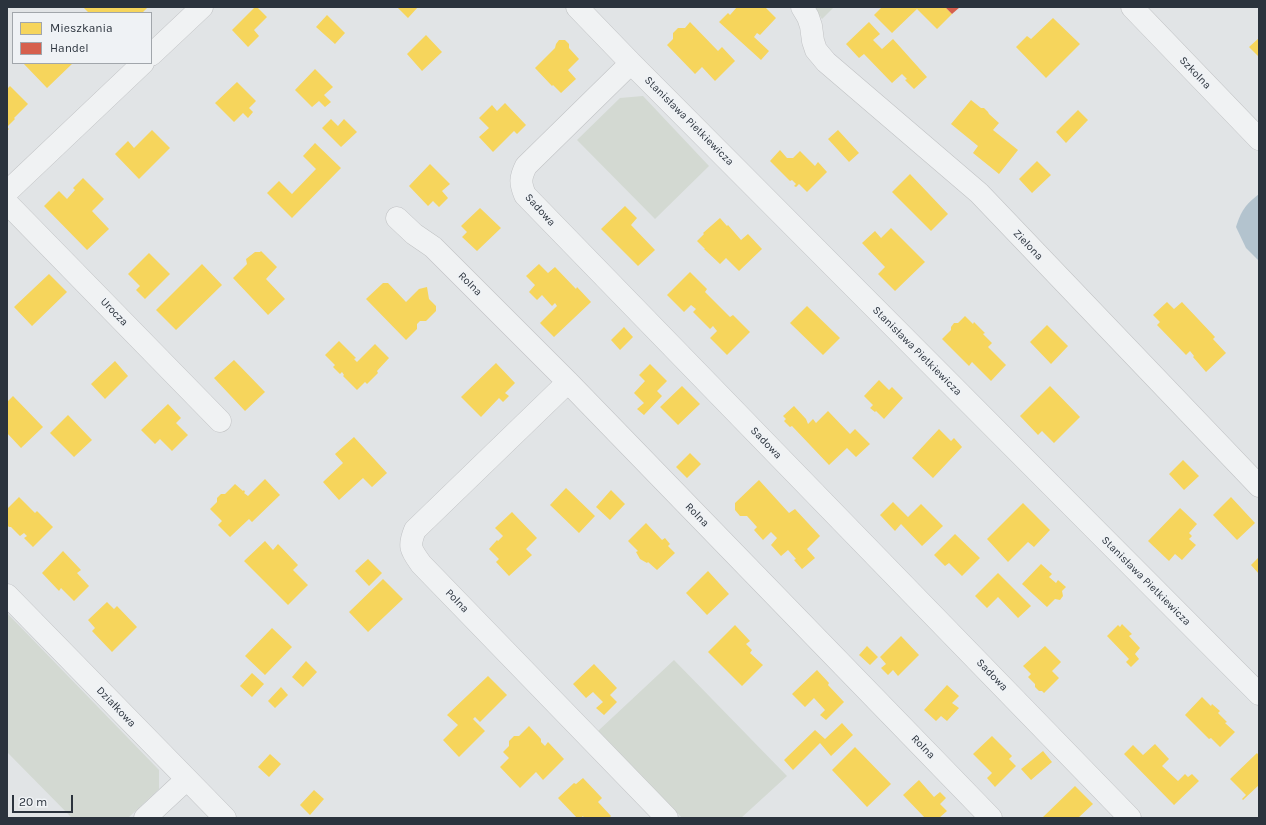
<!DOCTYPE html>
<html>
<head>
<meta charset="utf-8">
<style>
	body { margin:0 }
	#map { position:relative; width:1266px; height:825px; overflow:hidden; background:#e1e4e6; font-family:Karla,sans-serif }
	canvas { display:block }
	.frame { position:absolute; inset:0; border:8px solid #2b333d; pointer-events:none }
	.legend { position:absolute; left:12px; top:12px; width:140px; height:52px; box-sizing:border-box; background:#eff2f5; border:1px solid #a1a6ab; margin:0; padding:5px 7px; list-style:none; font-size:12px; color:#2b333d }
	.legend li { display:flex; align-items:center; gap:8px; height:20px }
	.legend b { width:20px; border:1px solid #a1a6ab }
	.scale { position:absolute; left:12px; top:795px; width:61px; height:18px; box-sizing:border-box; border:2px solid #2b333d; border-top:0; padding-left:5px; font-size:12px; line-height:14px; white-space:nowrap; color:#2b333d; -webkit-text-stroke:3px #eff2f5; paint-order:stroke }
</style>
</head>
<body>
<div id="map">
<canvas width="1266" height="825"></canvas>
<div class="frame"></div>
<ul class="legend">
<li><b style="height:11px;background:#f6d55c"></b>Mieszkania</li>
<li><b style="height:11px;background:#d6604d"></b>Handel</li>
</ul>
<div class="scale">20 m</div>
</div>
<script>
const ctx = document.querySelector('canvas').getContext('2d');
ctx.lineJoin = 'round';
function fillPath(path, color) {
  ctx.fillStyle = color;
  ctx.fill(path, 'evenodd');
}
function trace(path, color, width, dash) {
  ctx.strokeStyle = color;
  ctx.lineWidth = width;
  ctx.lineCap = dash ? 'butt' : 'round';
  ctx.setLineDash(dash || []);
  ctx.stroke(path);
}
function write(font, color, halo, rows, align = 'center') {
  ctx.font = font + ' Karla,sans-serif';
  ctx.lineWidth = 4;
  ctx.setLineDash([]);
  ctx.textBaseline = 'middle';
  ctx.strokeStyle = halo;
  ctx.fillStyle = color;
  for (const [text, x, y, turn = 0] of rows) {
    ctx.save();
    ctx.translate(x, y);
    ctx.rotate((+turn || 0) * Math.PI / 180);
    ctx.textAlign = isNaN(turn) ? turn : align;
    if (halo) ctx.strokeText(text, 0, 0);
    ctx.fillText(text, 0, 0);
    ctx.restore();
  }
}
fillPath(new Path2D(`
	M 814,7 L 834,7 L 822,19 Z
	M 643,96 L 709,166 L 655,219 L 577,140 L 620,98 Z
	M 7,613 L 159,770 L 159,789 L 128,818 L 72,818 L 7,752 Z
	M 674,660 L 787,776 L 741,818 L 682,818 L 598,731 Z`), '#d3d9d2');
fillPath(new Path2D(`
	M 1259,194 L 1259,261 L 1246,248 L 1236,227 C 1241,211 1245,205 1259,194 Z`), '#b3c3ce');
fillPath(new Path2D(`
	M 83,7 L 148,7 L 142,13 L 89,13 Z
	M 255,7 L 257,7 L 267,17 L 254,30 L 259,36 L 248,47 L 232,30 Z
	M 397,7 L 418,7 L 408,18 Z
	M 737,7 L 765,7 L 776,18 L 760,35 L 757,33 L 754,37 L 769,51 L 761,60 L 719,22 L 728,13 L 730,15 Z
	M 882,7 L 945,7 L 952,14 L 937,29 L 917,9 L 892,33 L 874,15 Z
	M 327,15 L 345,33 L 335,44 L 316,27 Z
	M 1053,18 L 1080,44 L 1046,78 L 1016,47 L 1027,36 L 1031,39 Z
	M 690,22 L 718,51 L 722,47 L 735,61 L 715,81 L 702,67 L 695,74 L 667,45 L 673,39 L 673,33 L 678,28 L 685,28 Z
	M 869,22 L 880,34 L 873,40 L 882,49 L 893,39 L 927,77 L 914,89 L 905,80 L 907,79 L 902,74 L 892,83 L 864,54 L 859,58 L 846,44 Z
	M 426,35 L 442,52 L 422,71 L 407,54 Z
	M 1259,38 L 1259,57 L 1249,47 Z
	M 559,40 L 565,40 L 569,44 L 569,48 L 579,59 L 568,70 L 576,79 L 561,93 L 553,85 L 552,86 L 535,68 L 555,48 L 556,44 Z
	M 23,63 L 73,63 L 47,88 Z
	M 315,69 L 333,87 L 324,95 L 331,102 L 325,107 L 319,101 L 312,107 L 295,90 Z
	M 237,82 L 256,101 L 249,108 L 253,112 L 248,118 L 243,113 L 234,122 L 215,103 Z
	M 10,86 L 28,104 L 14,118 L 15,119 L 7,127 L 9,129 L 7,131 L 7,89 Z
	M 971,100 L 981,108 L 984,108 L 988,112 L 989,114 L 999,123 L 993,130 L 1018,150 L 999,174 L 973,153 L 978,146 L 951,124 Z
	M 505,103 L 526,125 L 517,134 L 514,131 L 493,152 L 479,137 L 489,128 L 479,118 L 492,105 L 497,111 Z
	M 1078,110 L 1088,120 L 1066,143 L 1056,132 Z
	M 331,119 L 338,126 L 344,119 L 357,132 L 341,147 L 322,128 Z
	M 152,130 L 170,148 L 139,179 L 115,154 L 128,141 L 134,148 Z
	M 838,130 L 859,153 L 849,162 L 828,139 Z
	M 315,143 L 341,168 L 292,218 L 267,193 L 279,181 L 292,194 L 316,169 L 303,156 Z
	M 780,150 L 787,158 L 793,158 L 800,151 L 815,166 L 818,162 L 827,172 L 807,192 L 799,184 L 796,187 L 794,186 L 796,184 L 792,180 L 790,181 L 770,161 Z
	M 1037,161 L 1051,175 L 1032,193 L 1019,179 Z
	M 430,164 L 450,184 L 442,191 L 448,198 L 439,207 L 433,201 L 428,206 L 409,186 Z
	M 910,174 L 948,214 L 931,231 L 892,192 Z
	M 83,178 L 104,199 L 92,211 L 109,229 L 87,250 L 44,206 L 59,191 L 67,199 L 75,190 L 73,188 Z
	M 625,206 L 637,218 L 631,225 L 655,250 L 638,266 L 601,229 Z
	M 480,208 L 501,228 L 477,251 L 462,237 L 467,232 L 461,226 Z
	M 720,218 L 727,226 L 728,225 L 741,240 L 748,234 L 762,249 L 739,271 L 726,258 L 720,264 L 704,249 L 705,249 L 697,241 L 704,234 L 703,233 Z
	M 891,228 L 925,262 L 895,291 L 878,274 L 885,267 L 862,243 L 875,231 L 881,238 Z
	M 261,251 L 277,267 L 266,279 L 285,299 L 268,315 L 233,278 L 247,264 L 246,259 L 255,252 L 260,252 Z
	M 149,253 L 170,274 L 145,299 L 136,290 L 140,286 L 128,274 Z
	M 202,264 L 222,285 L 176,330 L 156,310 Z
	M 539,264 L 548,273 L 555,267 L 576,289 L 577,287 L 591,302 L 554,337 L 540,323 L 557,306 L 555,303 L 552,306 L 542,295 L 537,300 L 529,292 L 535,285 L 526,276 Z
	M 690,272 L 707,289 L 705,292 L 730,317 L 733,315 L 750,332 L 727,355 L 710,338 L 717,331 L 713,326 L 710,329 L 693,312 L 696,309 L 691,305 L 684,312 L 667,295 Z
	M 49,274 L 67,292 L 32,326 L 14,307 Z
	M 383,283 L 388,283 L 406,302 L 419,289 L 427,287 L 429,299 L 436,306 L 436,311 L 426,321 L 420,321 L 417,324 L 417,329 L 406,340 L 366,299 Z
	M 1167,302 L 1174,309 L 1182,302 L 1215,337 L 1213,339 L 1226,353 L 1206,372 L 1193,357 L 1194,356 L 1190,351 L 1186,355 L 1157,325 L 1160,322 L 1153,315 Z
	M 807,306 L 840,338 L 823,355 L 790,323 Z
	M 965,316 L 973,324 L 974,322 L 985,333 L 983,334 L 992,343 L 988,347 L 1006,365 L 991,381 L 972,362 L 969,366 L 942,339 L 951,330 L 951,327 L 954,323 L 958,323 Z
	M 1047,325 L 1068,346 L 1051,364 L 1030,342 Z
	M 624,327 L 633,337 L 620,350 L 611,340 Z
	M 339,341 L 356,358 L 354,359 L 357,362 L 375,344 L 389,358 L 377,371 L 378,373 L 367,384 L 365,382 L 357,390 L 343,376 L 344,375 L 342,372 L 340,374 L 333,367 L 335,365 L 325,355 Z
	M 234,360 L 265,392 L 245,411 L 214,378 Z
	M 115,361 L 128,376 L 105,399 L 91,384 Z
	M 496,363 L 515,383 L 505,393 L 509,396 L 503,402 L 499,398 L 481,417 L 461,397 Z
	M 650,364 L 667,381 L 657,391 L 662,396 L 644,415 L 637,409 L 644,403 L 634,393 L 645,381 L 639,375 Z
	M 879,380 L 889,390 L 892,387 L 903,398 L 884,419 L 876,411 L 875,412 L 870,408 L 873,405 L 864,396 Z
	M 682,386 L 700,404 L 678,425 L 660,407 Z
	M 1050,386 L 1080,417 L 1054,443 L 1042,431 L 1038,435 L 1020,416 Z
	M 13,396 L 43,427 L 21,448 L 7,433 L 7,402 Z
	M 168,404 L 181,418 L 176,423 L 188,435 L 172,451 L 160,439 L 155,444 L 141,430 Z
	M 794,406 L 806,419 L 808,424 L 813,419 L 816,423 L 828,411 L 850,434 L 855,429 L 870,444 L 856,457 L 847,448 L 829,465 L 792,426 L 790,427 L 784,421 L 786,419 L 783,416 Z
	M 68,415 L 92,440 L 74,457 L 50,433 Z
	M 939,429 L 951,441 L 954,438 L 962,447 L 933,478 L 912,458 Z
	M 354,437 L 387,473 L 372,487 L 363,478 L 339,500 L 323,482 L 343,463 L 335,454 Z
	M 690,453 L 701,464 L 687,478 L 676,467 Z
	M 1183,460 L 1199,476 L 1184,490 L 1169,474 Z
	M 265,479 L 280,495 L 252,522 L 249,519 L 230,537 L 218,525 L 222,521 L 210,509 L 217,502 L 217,498 L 221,494 L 225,494 L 235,484 L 243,491 L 244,490 L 245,492 L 244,493 L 248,496 Z
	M 759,480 L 789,513 L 795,509 L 820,536 L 807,549 L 815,558 L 802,569 L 794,560 L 796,559 L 788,550 L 781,556 L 771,545 L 777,538 L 771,532 L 763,540 L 754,530 L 757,527 L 747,516 L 740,516 L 735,510 L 735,503 Z
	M 566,488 L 595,516 L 579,533 L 550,505 Z
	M 611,490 L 625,504 L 610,520 L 596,507 Z
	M 19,497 L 35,513 L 37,511 L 53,527 L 33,547 L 24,538 L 27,536 L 24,533 L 20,536 L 11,527 L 9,527 L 7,525 L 7,509 Z
	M 1231,497 L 1255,523 L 1237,540 L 1213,515 Z
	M 893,502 L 908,517 L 921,504 L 943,526 L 922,546 L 901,524 L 895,531 L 880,515 Z
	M 1023,503 L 1050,530 L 1034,547 L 1028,542 L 1008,562 L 987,539 Z
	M 1180,508 L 1197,524 L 1189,533 L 1192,536 L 1189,539 L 1196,545 L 1182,560 L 1175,554 L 1169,561 L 1148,541 Z
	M 512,512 L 537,538 L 526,549 L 532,555 L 509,576 L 496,562 L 499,559 L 489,549 L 497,540 L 498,541 L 503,536 L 495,528 Z
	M 646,523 L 662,540 L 665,538 L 670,544 L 668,546 L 675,553 L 657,570 L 648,562 L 647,563 L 640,559 L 636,552 L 638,551 L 628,541 Z
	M 955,534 L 980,558 L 962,576 L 949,563 L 945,566 L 934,555 Z
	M 265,541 L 273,550 L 278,544 L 298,565 L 293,570 L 308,585 L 288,605 L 244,561 Z
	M 63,551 L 81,570 L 77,573 L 89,586 L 74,601 L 61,588 L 59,591 L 42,573 Z
	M 1259,557 L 1259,574 L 1251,565 Z
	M 368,559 L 382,573 L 369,586 L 355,571 Z
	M 1041,564 L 1052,574 L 1049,577 L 1056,583 L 1058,580 L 1066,587 L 1062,591 L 1063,596 L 1060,600 L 1055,599 L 1047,607 L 1022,584 Z
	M 708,571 L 729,594 L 707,615 L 686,593 Z
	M 998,573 L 1031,606 L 1018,618 L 998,597 L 987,608 L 975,596 Z
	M 383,579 L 403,599 L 368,632 L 349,612 Z
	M 107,602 L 114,609 L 117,606 L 137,627 L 112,652 L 92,631 L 95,628 L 88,620 Z
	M 1122,624 L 1132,634 L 1129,636 L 1140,648 L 1135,654 L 1139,659 L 1131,667 L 1126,662 L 1129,659 L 1107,636 L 1118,625 L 1120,627 Z
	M 735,625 L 750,641 L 746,644 L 752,650 L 750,653 L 763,665 L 742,686 L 708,652 Z
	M 272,628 L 292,647 L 265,675 L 245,656 Z
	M 901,636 L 919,655 L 898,676 L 893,670 L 888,675 L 881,668 L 886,664 L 880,657 Z
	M 867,646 L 878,657 L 870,665 L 859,655 Z
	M 1045,646 L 1061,662 L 1052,671 L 1059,678 L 1044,693 L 1042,691 L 1039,691 L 1035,687 L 1035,684 L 1028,677 L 1031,674 L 1023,666 Z
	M 306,661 L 317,672 L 303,687 L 292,677 Z
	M 594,664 L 617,688 L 610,695 L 617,702 L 604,715 L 596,708 L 603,702 L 593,692 L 586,698 L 573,684 Z
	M 817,670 L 829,683 L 828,685 L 844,702 L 826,720 L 820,715 L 825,710 L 814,698 L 805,707 L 792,694 Z
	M 252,673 L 264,684 L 252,697 L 240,686 Z
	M 488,676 L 507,695 L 480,722 L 475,717 L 473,719 L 485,731 L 459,757 L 443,740 L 458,725 L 447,715 Z
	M 947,685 L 959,696 L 952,703 L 959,708 L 947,721 L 941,716 L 936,721 L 924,710 Z
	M 281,687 L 288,695 L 275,708 L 268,701 Z
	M 1202,697 L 1211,706 L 1212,704 L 1220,711 L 1218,713 L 1227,722 L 1225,723 L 1235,732 L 1220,747 L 1211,738 L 1209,739 L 1185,715 Z
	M 842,723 L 853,735 L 831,756 L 820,743 L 793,770 L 784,760 L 815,730 L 825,739 Z
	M 529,726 L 541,739 L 541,742 L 545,746 L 548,742 L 564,759 L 543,780 L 536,772 L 520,788 L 500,767 L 509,758 L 503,752 L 509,746 L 509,741 L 514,736 L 519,736 Z
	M 992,736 L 1012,756 L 1009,759 L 1016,766 L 995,787 L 987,778 L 992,773 L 973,754 Z
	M 1155,744 L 1169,759 L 1162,766 L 1178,781 L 1185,774 L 1188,777 L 1192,774 L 1199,781 L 1174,805 L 1124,754 L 1133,745 L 1143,755 Z
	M 855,747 L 891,784 L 867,807 L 832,770 Z
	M 1043,751 L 1052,762 L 1031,780 L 1021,769 Z
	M 1257,753 L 1259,756 L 1259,785 L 1243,800 L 1242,799 L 1246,795 L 1230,779 Z
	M 270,754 L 281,764 L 269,777 L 258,767 Z
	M 583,778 L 602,798 L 598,802 L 611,816 L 609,818 L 584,818 L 583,816 L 581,818 L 577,818 L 558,798 L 574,783 L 576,784 Z
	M 919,780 L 934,797 L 940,792 L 946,798 L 940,804 L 947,811 L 939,818 L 925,818 L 903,795 Z
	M 1075,786 L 1093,804 L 1078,818 L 1042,818 Z
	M 314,790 L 324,799 L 310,815 L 300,805 Z`), '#f6d55c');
fillPath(new Path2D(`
	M 945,7 L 960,7 L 952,14 Z`), '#d6604d');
const street = new Path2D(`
	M 577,7 L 631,63 L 1259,694
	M 802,7 L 808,17 L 811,26 L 813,41 L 816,50 L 826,62 L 979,193 L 1259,486
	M 1132,7 L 1259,139
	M 151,55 L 202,7
	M 631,63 L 526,166 C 520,178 520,183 525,195 L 1130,818
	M 7,192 L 143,63
	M 7,203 L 220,421
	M 397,218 L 414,234 L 433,247 L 568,382 L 991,818
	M 568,382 L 415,530 C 408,547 411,550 421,564 L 667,818
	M 7,595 L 225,818
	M 145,818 L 187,779`);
trace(street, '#c0c2c4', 23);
trace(street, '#f0f2f3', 22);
write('11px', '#2b333d', '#eff2f5', [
	["Szkolna",1195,73,46],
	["Stanisława Pietkiewicza",689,121,45],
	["Sadowa",540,210,48],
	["Zielona",1028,245,46],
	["Rolna",470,284,45],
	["Urocza",114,312,46],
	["Stanisława Pietkiewicza",917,351,45],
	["Sadowa",766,443,46],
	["Rolna",697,515,46],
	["Stanisława Pietkiewicza",1146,581,45],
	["Polna",457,601,46],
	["Sadowa",992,675,46],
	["Działkowa",116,707,46],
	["Rolna",923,747,46]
]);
</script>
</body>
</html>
